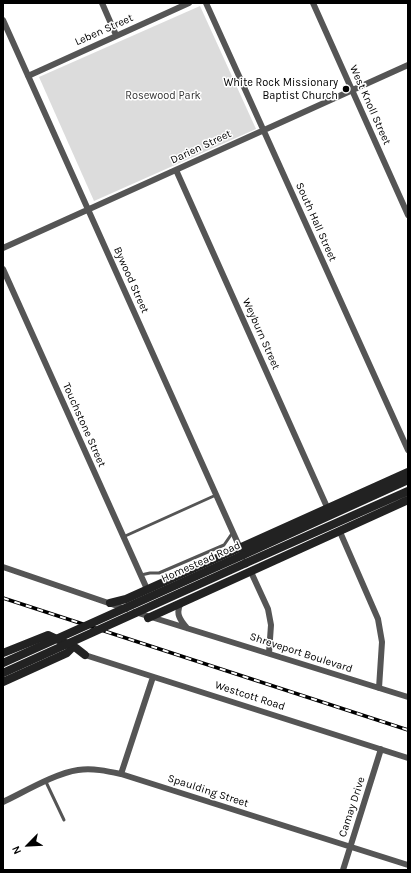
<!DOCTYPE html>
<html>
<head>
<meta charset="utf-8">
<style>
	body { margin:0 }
	#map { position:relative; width:411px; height:873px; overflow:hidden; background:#fff; font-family:Karla,sans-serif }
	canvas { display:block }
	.frame { position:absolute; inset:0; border:4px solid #000; pointer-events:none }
	.north { position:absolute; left:8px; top:825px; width:40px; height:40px; -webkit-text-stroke:3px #fff; paint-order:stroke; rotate:246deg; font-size:11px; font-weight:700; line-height:16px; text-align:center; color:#000 }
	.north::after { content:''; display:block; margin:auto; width:14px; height:18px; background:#000; clip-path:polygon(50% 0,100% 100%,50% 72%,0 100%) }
</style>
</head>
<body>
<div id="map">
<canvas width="411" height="873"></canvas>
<div class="frame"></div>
<div class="north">N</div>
</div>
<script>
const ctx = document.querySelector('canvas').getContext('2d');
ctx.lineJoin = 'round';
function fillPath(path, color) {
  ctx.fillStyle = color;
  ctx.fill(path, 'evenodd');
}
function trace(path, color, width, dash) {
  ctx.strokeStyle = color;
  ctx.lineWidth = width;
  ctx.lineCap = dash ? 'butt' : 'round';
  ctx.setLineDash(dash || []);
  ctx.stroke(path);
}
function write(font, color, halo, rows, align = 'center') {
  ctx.font = font + ' Karla,sans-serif';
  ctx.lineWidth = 3;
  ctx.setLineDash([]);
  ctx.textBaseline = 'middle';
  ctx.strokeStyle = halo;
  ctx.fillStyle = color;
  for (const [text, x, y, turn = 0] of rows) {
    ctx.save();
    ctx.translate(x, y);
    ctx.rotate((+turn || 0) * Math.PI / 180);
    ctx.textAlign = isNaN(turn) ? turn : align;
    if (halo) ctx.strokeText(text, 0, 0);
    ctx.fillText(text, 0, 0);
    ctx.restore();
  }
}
fillPath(new Path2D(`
	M 200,6 L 256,129 L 94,201 L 39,77 Z`), '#dcdcdc');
trace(new Path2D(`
	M 123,537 L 216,495
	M 141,575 L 150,573 L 159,573 L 224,545 L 233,532
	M 46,782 L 64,820`), '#555', 3);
trace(new Path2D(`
	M 102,3 L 116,35
	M 206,3 L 408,450
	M 313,3 L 408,215
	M 3,20 L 240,548
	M 28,76 L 189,3
	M 176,170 L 327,507
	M 3,248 L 408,65
	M 3,269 L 147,589
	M 340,532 L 378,619 L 382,642 L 379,688
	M 3,567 L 126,609
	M 251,572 L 268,609 L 271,625 L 269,653
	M 181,603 C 175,613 180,620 187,628
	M 135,612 L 408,697
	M 85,655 L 408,758
	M 121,774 L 153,677
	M 3,802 C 24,792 56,773 78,770 C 93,768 107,771 121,774 L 408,865
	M 343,870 L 381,749`), '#555', 6);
trace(new Path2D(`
	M 243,555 L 408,480
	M 246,563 L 408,491
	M 110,603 L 126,599 L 408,472
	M 148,618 L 408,500
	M 3,653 L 48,635 L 76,648 L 85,655
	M 3,682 L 67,653 L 72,648 L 71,645`), '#222', 8);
const rail = new Path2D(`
	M 3,598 L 408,730`);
trace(rail, '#000', 3.5);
trace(rail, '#fff', 2, [6]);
trace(new Path2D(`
	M 3,663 L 243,555
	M 3,673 L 246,563`), '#222', 8);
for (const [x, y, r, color] of [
	[346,89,4,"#000"]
]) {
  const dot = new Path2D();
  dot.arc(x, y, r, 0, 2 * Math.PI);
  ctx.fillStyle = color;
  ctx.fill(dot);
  trace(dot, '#fff', 1.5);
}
write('11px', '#000', '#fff', [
	["Leben Street",104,30,-24],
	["West Knoll Street",370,105,66],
	["Darien Street",201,147,-25],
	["South Hall Street",316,222,66],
	["Bywood Street",131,280,66],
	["Weyburn Street",261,334,66],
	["Touchstone Street",84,425,66],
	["Homestead Road",201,562,-24],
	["Shreveport Boulevard",301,653,18],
	["Westcott Road",250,696,18],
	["Spaulding Street",208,791,18],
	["Camay Drive",352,807,-72]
]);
write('11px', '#000', '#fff', [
	["White Rock Missionary",338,83],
	["Baptist Church",338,96]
], 'right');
write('11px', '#333', '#fff', [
	["Rosewood Park",163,96]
]);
</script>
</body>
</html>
